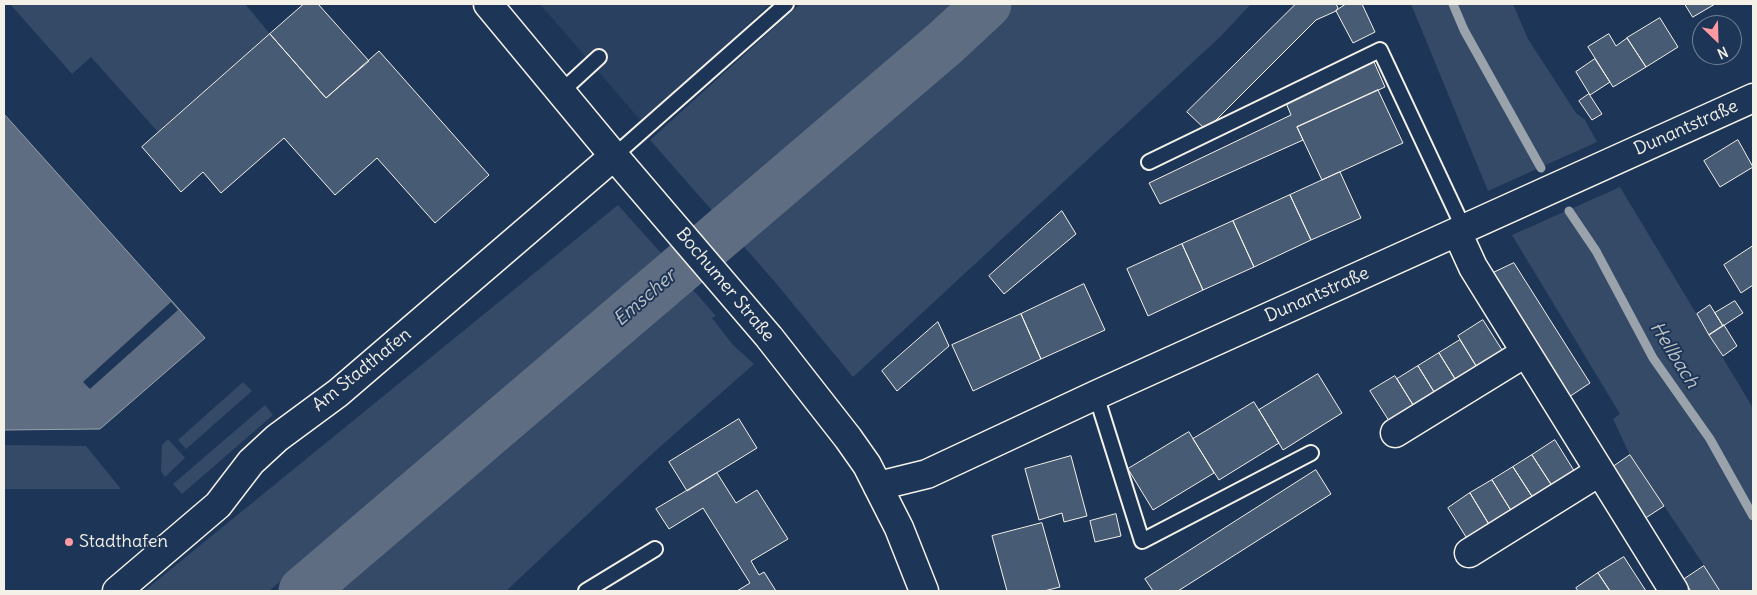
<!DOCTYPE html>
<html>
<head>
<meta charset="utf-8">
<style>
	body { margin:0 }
	#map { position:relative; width:1757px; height:595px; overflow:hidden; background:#1d3557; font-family:Delius,sans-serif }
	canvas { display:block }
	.frame { position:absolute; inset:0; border:5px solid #f4f1e8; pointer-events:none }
	.north { position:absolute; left:1692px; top:15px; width:50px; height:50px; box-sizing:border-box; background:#1d3557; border:1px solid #738091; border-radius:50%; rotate:156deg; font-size:14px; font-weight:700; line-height:20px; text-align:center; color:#f4f1e8 }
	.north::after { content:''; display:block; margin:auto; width:18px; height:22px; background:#ff9aa2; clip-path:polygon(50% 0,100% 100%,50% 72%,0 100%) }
</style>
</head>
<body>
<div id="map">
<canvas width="1757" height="595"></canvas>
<div class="frame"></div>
<div class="north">N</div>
</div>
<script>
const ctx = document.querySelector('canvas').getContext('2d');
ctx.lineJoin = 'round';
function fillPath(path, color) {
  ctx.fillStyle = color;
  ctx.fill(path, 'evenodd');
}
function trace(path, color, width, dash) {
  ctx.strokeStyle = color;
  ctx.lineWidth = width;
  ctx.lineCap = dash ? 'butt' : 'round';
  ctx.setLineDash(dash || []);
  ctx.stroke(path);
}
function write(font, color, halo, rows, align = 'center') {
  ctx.font = font + ' Delius,sans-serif';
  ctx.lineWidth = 4;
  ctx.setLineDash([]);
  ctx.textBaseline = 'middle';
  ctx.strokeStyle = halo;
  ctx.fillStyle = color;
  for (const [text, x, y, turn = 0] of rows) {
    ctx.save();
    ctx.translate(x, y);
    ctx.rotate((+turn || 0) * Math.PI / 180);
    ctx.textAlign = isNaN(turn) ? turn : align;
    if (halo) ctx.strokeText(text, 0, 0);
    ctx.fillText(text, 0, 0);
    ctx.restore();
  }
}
fillPath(new Path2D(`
	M 540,4 L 770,4 L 642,122 Z`), '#2a4060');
fillPath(new Path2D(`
	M 10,4 L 245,4 L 270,34 L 158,132 L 91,57 L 72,74 Z
	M 800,4 L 1251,4 L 1220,37 L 853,377 L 775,282 L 650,140 Z
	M 1411,4 L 1513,4 L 1528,39 L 1576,113 L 1585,120 L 1597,142 L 1488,191 Z
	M 1620,187 L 1753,408 L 1753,591 L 1721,591 L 1630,455 L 1613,419 L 1620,414 L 1512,235 Z
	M 618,205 L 661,253 L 551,351 L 269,591 L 144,591 Z
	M 693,290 L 716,316 L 712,318 L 733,345 L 754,364 L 653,453 L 506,591 L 340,591 L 406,530 L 498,457 Z
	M 243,382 L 252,391 L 186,449 L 178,440 Z
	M 265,405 L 273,415 L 182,494 L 173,484 Z
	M 168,439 L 185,458 L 165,477 L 161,471 L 162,445 Z
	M 4,445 L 86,446 L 121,489 L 4,489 Z`), '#354a67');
const water = new Path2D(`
	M 4,114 L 205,338 L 100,429 L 4,430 Z`);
fillPath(water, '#5e6d82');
trace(water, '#9aa2ab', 1);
fillPath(new Path2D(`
	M 171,302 L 178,310 L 90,389 L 83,382 Z`), '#1d3557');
trace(new Path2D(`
	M 1453,4 L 1464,30 L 1541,168
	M 1569,211 L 1596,251 L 1653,358 L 1710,439 L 1753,516`), '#9aa2ab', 9);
trace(new Path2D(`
	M 303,591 L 945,43 L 987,4`), '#5e6d82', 49);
const building = new Path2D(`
	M 304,4 L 318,4 L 369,61 L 326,98 L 270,34 Z
	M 1296,4 L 1336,4 L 1338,8 L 1336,11 L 1316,20 L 1206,130 L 1187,112 Z
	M 1346,4 L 1362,4 L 1375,32 L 1353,43 L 1336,11 Z
	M 1685,4 L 1715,4 L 1693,17 Z
	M 1660,18 L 1678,47 L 1646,67 L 1627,38 Z
	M 270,34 L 326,98 L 379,51 L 489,175 L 435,223 L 377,158 L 335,195 L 284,138 L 221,193 L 203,172 L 181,192 L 142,147 Z
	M 1609,34 L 1616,46 L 1627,38 L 1646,67 L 1613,87 L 1588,47 Z
	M 1595,59 L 1610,82 L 1590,95 L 1576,72 Z
	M 1374,62 L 1385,87 L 1297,127 L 1303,140 L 1160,204 L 1149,183 L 1291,115 L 1286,103 Z
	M 1378,90 L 1403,143 L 1322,180 L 1297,127 Z
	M 1589,94 L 1602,114 L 1592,120 L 1579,101 Z
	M 1738,140 L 1753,167 L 1720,187 L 1704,161 Z
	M 1340,172 L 1361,218 L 1311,240 L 1290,195 Z
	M 1290,195 L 1311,240 L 1254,267 L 1233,221 Z
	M 1062,211 L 1076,234 L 1004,294 L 989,276 Z
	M 1233,221 L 1254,267 L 1203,290 L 1182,244 Z
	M 1182,244 L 1203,290 L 1148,316 L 1127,269 Z
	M 1753,246 L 1753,285 L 1741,293 L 1724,265 Z
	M 1514,263 L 1590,383 L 1569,397 L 1491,274 Z
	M 1084,284 L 1105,330 L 1041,359 L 1021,314 Z
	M 1735,301 L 1743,313 L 1723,326 L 1715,313 Z
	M 1710,305 L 1723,326 L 1709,335 L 1697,314 Z
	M 1021,314 L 1041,359 L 973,391 L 952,345 Z
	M 1483,320 L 1504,353 L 1478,369 L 1458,336 Z
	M 938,322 L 949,346 L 897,391 L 882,371 Z
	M 1724,325 L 1737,346 L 1723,356 L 1709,335 Z
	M 1460,340 L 1478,369 L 1457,382 L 1439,353 Z
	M 1439,353 L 1457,382 L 1436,395 L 1418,366 Z
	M 1418,366 L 1436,395 L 1415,408 L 1397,379 Z
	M 1318,374 L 1342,413 L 1283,450 L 1259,410 Z
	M 1395,376 L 1415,408 L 1391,424 L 1370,391 Z
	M 1254,402 L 1279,443 L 1219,480 L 1193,439 Z
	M 739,419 L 757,448 L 687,491 L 669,462 Z
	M 1189,432 L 1214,473 L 1153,510 L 1128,469 Z
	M 1555,440 L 1578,477 L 1556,492 L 1532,455 Z
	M 1532,455 L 1556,492 L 1537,504 L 1513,467 Z
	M 1630,455 L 1664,506 L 1644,519 L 1610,469 Z
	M 1071,456 L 1087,516 L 1064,522 L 1062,513 L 1039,520 L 1025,469 Z
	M 1513,467 L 1537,504 L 1515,517 L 1492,480 Z
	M 1316,470 L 1331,494 L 1178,591 L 1153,591 L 1145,579 Z
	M 717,473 L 736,503 L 757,490 L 788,539 L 751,561 L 759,575 L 764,572 L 776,591 L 737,591 L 750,583 L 703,508 L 669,529 L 656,509 Z
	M 1492,480 L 1515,517 L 1493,531 L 1470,493 Z
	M 1470,493 L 1493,531 L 1471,545 L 1448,508 Z
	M 1116,514 L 1121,536 L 1095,542 L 1090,521 Z
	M 1042,523 L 1060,587 L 1044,591 L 1007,591 L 992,536 Z
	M 1624,557 L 1646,591 L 1610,591 L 1598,573 Z
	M 1704,566 L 1720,591 L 1691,591 L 1683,580 Z
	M 1598,573 L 1610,591 L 1578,591 L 1576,588 Z`);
fillPath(building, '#485b74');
trace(building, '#f4f1e8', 1);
const lane = new Path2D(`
	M 562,91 L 599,57
	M 614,156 L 786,4
	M 1149,162 L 1380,50 L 1464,229
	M 1096,395 L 1142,541 L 1311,453
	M 586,591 L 655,549`);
const street = new Path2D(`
	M 1457,232 L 1473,267 L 1674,591
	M 1395,433 L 1525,353
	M 878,486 L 927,474 L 1096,395 L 1753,98
	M 1469,553 L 1599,472
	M 117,591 L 218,505 L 251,462 L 277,438 L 338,393 L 614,156`);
const secondary = new Path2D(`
	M 488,4 L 614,156 L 769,337 L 848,438 L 867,465 L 899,528 L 924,591`);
trace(lane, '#f4f1e8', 18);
trace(street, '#f4f1e8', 31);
trace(secondary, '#f4f1e8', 31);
trace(lane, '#1d3557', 14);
trace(street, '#1d3557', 28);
trace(secondary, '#1d3557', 28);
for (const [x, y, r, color] of [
	[69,542,5,"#ff9aa2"]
]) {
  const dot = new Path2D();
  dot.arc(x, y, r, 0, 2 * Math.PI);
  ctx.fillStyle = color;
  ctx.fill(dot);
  trace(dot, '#1d3557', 2);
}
write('18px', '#f4f1e8', '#1d3557', [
	["Dunantstraße",1686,128,-24],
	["Bochumer Straße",725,285,50],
	["Dunantstraße",1317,295,-24],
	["Am Stadthafen",362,370,-39]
]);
write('18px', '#f4f1e8', '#1d3557', [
	["Stadthafen",79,542]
], 'left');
write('italic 19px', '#c0c3c4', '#1d3557', [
	["Emscher",645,298,-41],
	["Hellbach",1674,355,58]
]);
</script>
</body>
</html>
